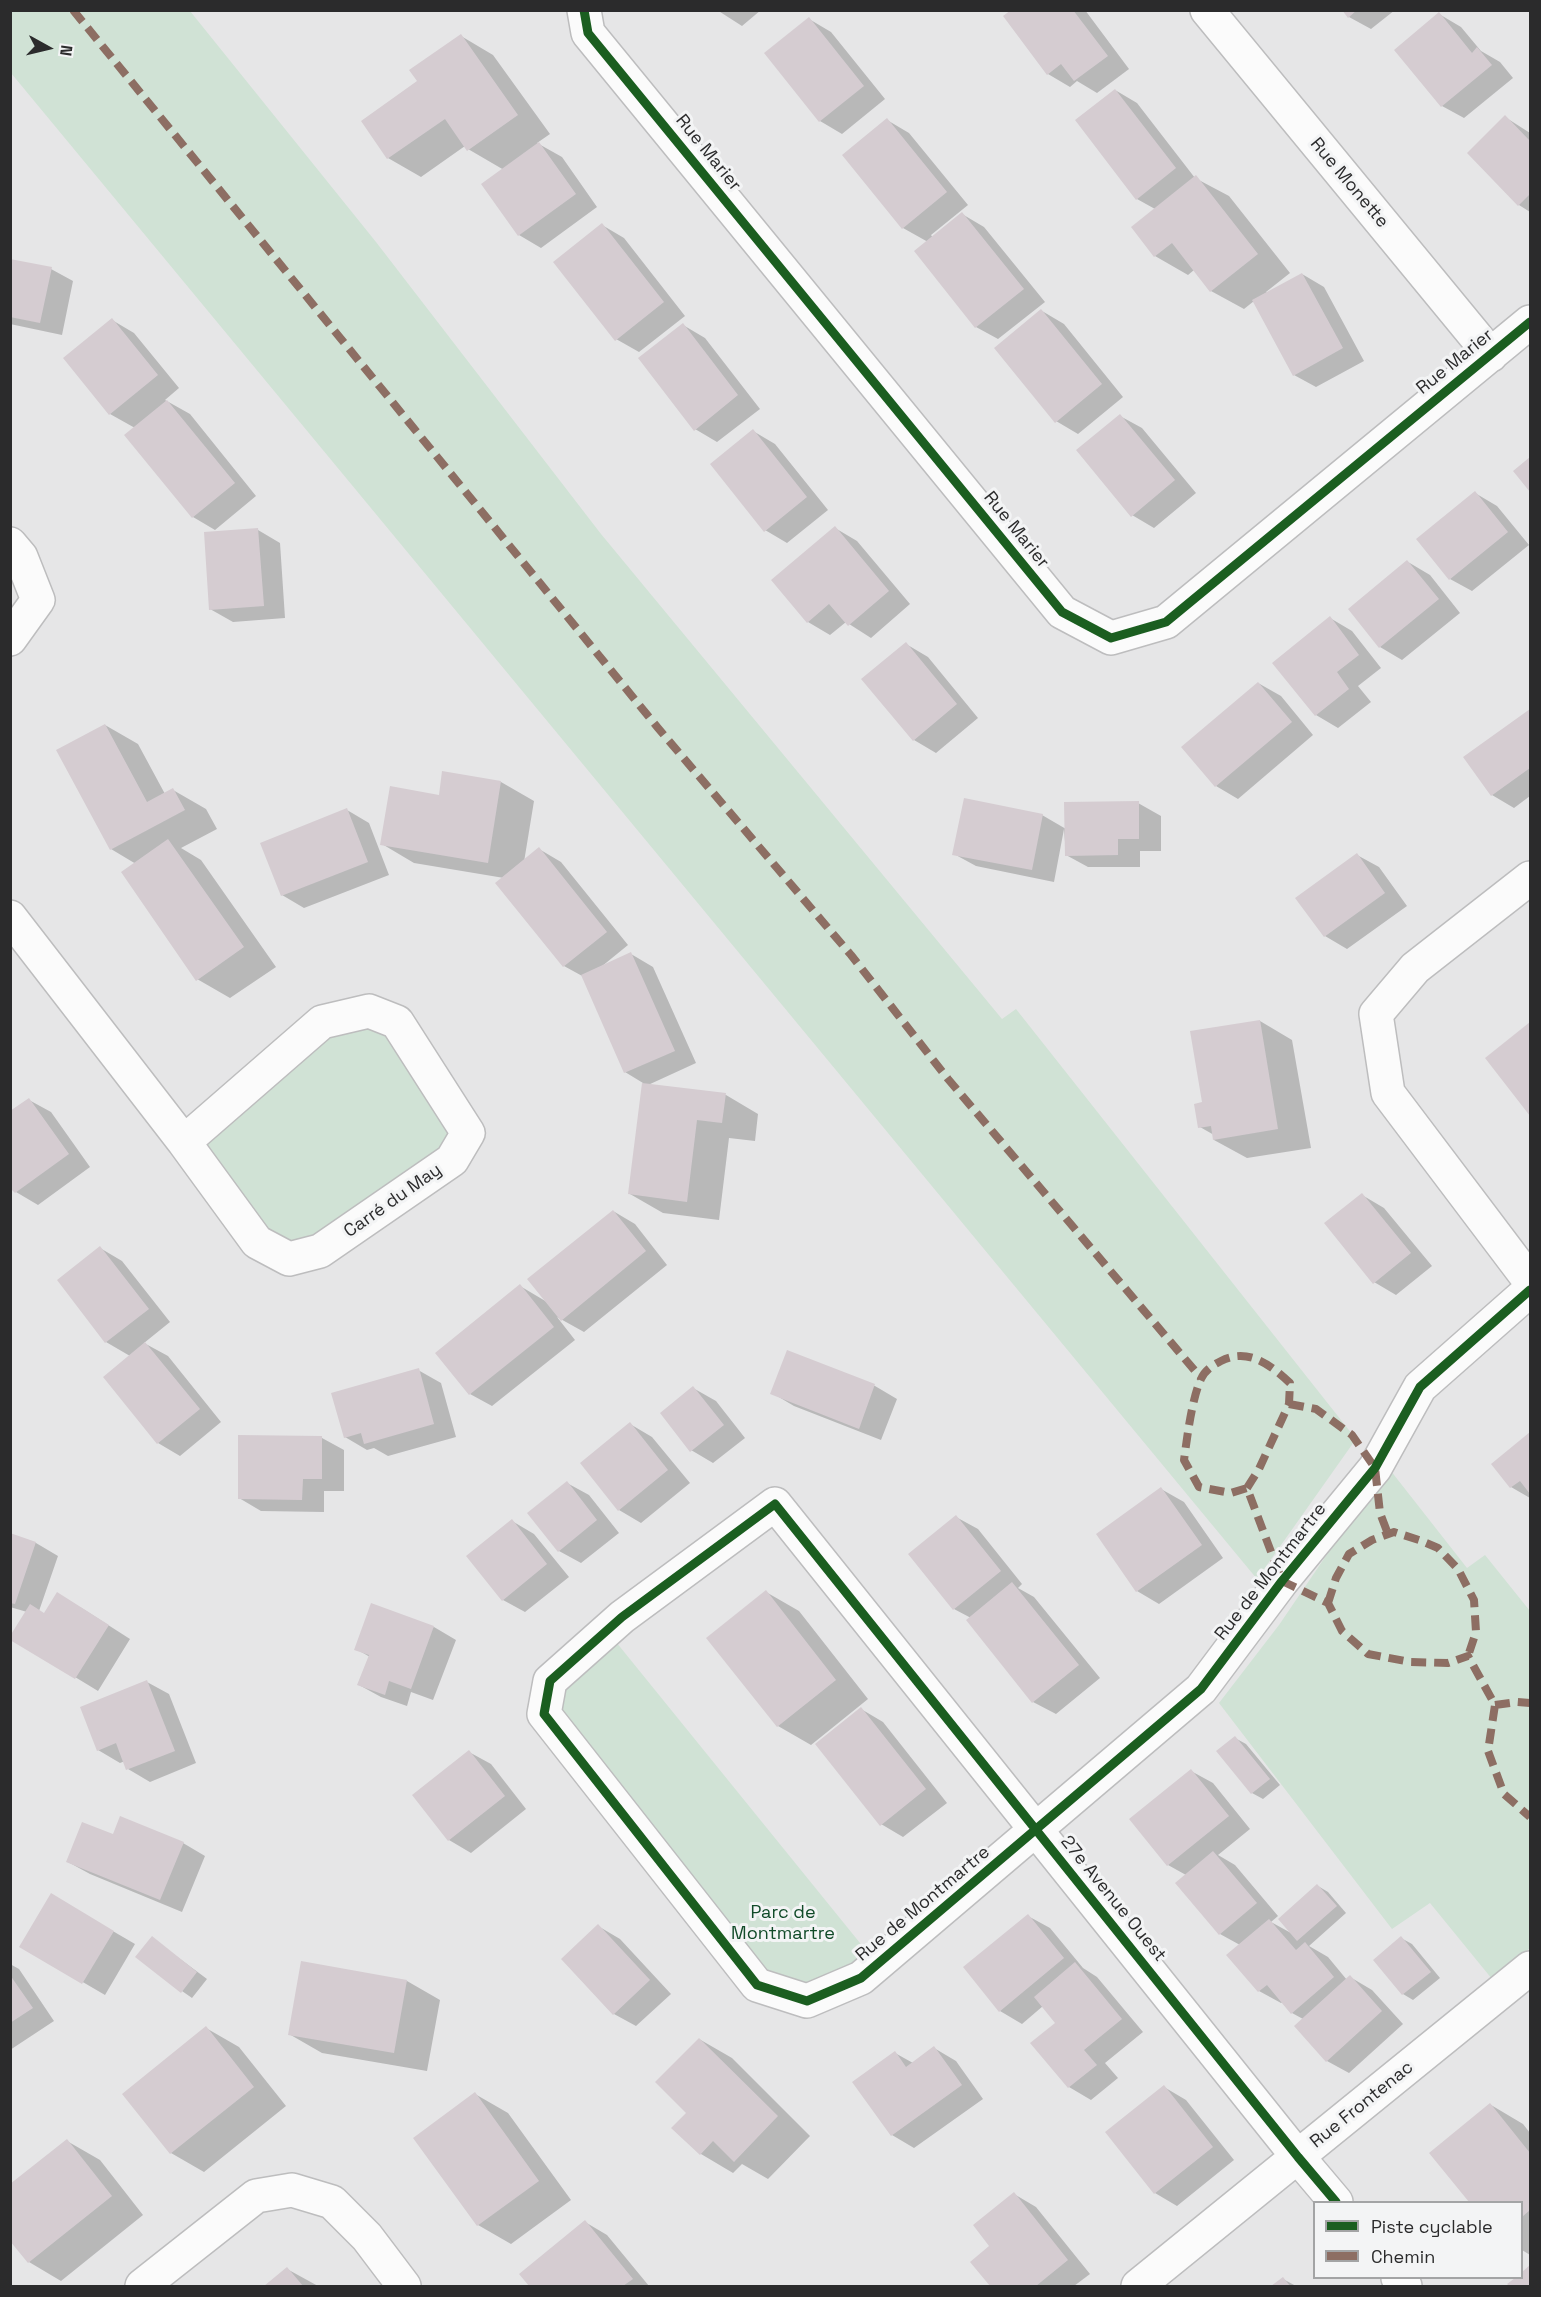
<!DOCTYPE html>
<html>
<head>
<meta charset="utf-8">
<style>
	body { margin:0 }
	#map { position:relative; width:1541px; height:2297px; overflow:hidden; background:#e6e6e7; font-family:"Space Grotesk",sans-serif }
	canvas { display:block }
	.frame { position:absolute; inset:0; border:12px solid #2b2b2c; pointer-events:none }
	.legend { position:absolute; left:1313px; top:2201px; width:210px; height:78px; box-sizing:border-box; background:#f3f4f5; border:2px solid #a3a4a5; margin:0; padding:8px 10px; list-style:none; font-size:18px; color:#2b2b2c }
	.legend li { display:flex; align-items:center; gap:12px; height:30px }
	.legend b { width:30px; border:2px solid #a3a4a5 }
	.north { position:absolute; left:18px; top:18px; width:60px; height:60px; -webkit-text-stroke:4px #f3f4f5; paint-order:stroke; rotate:98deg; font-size:16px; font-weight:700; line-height:24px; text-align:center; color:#2b2b2c }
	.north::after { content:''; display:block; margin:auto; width:21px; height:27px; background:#2b2b2c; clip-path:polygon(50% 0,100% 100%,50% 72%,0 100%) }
</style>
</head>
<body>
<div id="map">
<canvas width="1541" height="2297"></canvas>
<div class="frame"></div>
<ul class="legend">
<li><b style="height:8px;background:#1b5e20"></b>Piste cyclable</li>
<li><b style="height:8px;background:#8d6e63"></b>Chemin</li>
</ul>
<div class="north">N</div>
</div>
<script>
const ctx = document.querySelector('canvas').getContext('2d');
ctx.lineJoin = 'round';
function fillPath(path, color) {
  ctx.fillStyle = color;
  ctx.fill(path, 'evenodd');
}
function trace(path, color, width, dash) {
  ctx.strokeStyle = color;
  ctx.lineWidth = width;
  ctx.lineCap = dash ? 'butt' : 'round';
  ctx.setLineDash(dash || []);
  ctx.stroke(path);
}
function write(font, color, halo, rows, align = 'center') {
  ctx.font = font + ' "Space Grotesk",sans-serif';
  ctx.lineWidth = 6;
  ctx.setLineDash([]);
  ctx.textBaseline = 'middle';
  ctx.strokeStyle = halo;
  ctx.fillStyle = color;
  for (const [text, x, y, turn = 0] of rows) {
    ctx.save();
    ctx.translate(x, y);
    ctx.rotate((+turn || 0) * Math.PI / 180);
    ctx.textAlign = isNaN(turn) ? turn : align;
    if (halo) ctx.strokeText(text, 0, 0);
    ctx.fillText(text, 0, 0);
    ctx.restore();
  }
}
fillPath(new Path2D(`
	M 10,11 L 190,11 L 376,242 L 601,534 L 1002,1019 L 1016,1009 L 1356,1439 L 1257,1579 L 11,73 Z
	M 369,1011 L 468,1133 L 289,1259 L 184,1142 L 322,1022 Z
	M 1387,1466 L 1467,1568 L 1485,1555 L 1530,1611 L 1530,1948 L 1492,1979 L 1430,1903 L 1392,1929 L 1219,1703 L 1279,1625 Z
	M 612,1637 L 873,1959 L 806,1992 L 765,1977 L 553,1708 L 561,1680 Z`), '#d0e2d5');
fillPath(new Path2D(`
	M 717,10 L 761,10 L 742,26 Z
	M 1013,10 L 1085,10 L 1129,69 L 1097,93 L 1077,81 L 1070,87 L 1048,74 Z
	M 1344,10 L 1395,10 L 1371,29 L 1349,17 Z
	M 1439,14 L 1461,27 L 1481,51 L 1500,62 L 1513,78 L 1464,118 L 1442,106 Z
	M 809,19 L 831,32 L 885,99 L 842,134 L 820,121 Z
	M 461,36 L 493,55 L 550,134 L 537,143 L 562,157 L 597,207 L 541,248 L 519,235 L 504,170 L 468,149 L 465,146 L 421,177 L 388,158 L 419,82 Z
	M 1115,90 L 1137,103 L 1195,178 L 1229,196 L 1290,273 L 1266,292 L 1267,293 L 1302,274 L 1324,287 L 1364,361 L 1316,387 L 1294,375 L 1254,301 L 1244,309 L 1211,291 L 1194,270 L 1188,275 L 1155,256 L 1155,209 L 1137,199 Z
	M 1505,117 L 1530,133 L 1530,212 L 1519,205 Z
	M 887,120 L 909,133 L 968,205 L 931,235 L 933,238 L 962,214 L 984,227 L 1045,302 L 998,339 L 976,327 L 928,242 L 903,228 Z
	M 602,225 L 624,238 L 685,316 L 639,352 L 616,339 Z
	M 10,260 L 51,269 L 73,281 L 62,335 L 10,324 Z
	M 1042,311 L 1064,324 L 1123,397 L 1078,434 L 1056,421 Z
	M 112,320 L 134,333 L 179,388 L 165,400 L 190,414 L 256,496 L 215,530 L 193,517 L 135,428 L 110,414 Z
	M 683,325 L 705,338 L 760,409 L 717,442 L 695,429 Z
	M 1120,416 L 1142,428 L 1196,493 L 1154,528 L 1132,515 Z
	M 753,431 L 775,444 L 828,510 L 787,543 L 765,530 Z
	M 1475,493 L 1497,506 L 1529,545 L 1472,591 L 1450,579 Z
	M 835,528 L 857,541 L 910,604 L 871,638 L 846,622 L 830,635 L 808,622 L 773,580 Z
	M 258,530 L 280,543 L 285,618 L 233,622 L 210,609 Z
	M 1408,562 L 1430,575 L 1460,613 L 1402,660 L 1380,647 Z
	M 1330,618 L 1352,631 L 1381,668 L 1358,686 L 1371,702 L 1338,728 L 1316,715 Z
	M 906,644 L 928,657 L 978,718 L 936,753 L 914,740 L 863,679 Z
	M 1258,683 L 1281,696 L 1313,735 L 1238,799 L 1216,786 Z
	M 1530,711 L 1530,796 L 1514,808 L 1492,795 L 1465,757 Z
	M 105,725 L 138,744 L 165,794 L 173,790 L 206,809 L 217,829 L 181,848 L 201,860 L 276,967 L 230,998 L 197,979 L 136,864 L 111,849 Z
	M 501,782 L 534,801 L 524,862 L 539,849 L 561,862 L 628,945 L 601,967 L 631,954 L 653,967 L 696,1063 L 648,1085 L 726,1095 L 758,1114 L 755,1141 L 729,1138 L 719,1220 L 663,1213 L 630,1194 L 643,1083 L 625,1072 L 584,977 L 564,966 L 498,883 L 504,878 L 414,863 L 382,844 L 440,796 Z
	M 1138,803 L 1161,816 L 1161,851 L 1140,851 L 1140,867 L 1088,867 L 1066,855 L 1064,829 L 1054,882 L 976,866 L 954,854 L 1042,815 L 1066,829 Z
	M 347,810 L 369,823 L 389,875 L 304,908 L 282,895 Z
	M 1357,855 L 1379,867 L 1407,906 L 1347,949 L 1325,936 Z
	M 1260,1021 L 1292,1040 L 1311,1148 L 1247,1158 L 1214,1140 L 1214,1135 L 1200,1127 Z
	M 1530,1024 L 1530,1114 L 1487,1058 Z
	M 29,1100 L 51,1112 L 90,1167 L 38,1205 L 16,1192 Z
	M 1362,1195 L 1384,1208 L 1432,1266 L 1396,1295 L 1374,1282 Z
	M 613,1211 L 635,1224 L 667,1265 L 584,1332 L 557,1317 L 575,1340 L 492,1406 L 470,1394 L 520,1286 L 547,1302 Z
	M 100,1248 L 122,1261 L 170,1322 L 144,1343 L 168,1356 L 221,1422 L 180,1456 L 158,1443 L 105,1377 L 130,1356 L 106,1342 L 59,1281 Z
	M 788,1352 L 875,1386 L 897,1399 L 881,1440 L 794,1406 L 772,1393 Z
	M 418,1370 L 441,1383 L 456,1437 L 388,1456 L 374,1448 L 367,1450 L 345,1437 Z
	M 693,1388 L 716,1401 L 745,1438 L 713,1463 L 691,1450 Z
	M 630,1424 L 652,1437 L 690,1483 L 641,1523 L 619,1510 Z
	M 1530,1434 L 1530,1498 L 1511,1487 L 1494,1464 Z
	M 322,1438 L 344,1450 L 344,1491 L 324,1491 L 324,1512 L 261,1511 L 239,1498 Z
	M 567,1483 L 589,1495 L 619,1533 L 581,1563 L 559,1551 Z
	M 1161,1489 L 1184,1502 L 1223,1558 L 1159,1604 L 1137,1591 Z
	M 956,1517 L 978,1529 L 1022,1584 L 1018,1588 L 1034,1597 L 1100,1678 L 1056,1714 L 1033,1702 L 971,1618 L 954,1609 Z
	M 512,1521 L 534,1534 L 569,1577 L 525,1612 L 503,1600 Z
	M 10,1535 L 36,1543 L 58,1556 L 39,1611 L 45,1615 L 80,1607 L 130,1639 L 98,1691 L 11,1638 L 27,1612 L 10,1607 Z
	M 766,1592 L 799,1611 L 868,1699 L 811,1745 L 778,1726 Z
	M 434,1627 L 456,1640 L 433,1700 L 411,1692 L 407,1706 L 381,1697 L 359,1685 L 370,1657 L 356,1649 Z
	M 147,1682 L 169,1694 L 196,1763 L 150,1782 L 128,1769 L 125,1761 L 120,1763 L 98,1750 Z
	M 861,1709 L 883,1722 L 947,1803 L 903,1837 L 881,1824 Z
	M 1235,1738 L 1246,1744 L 1280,1785 L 1263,1799 L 1252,1793 Z
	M 469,1752 L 491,1764 L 526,1809 L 471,1853 L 449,1840 L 414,1795 Z
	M 1191,1771 L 1213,1783 L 1250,1829 L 1218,1855 L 1235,1865 L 1278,1916 L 1271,1922 L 1291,1933 L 1318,1886 L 1328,1892 L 1346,1913 L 1309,1946 L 1328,1957 L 1347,1980 L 1350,1977 L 1372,1990 L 1403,2024 L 1349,2073 L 1327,2061 L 1303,2019 L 1292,2013 L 1283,2002 L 1281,2003 L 1259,1991 L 1240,1945 L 1220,1934 L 1186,1875 L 1168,1865 Z
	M 114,1836 L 183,1843 L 205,1856 L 182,1912 L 90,1874 L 68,1862 Z
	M 51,1895 L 135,1944 L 105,1995 L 21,1946 Z
	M 1028,1916 L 1050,1928 L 1083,1968 L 1097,1977 L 1143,2032 L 1105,2063 L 1118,2078 L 1091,2100 L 1069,2087 L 1057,2023 L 1043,2006 L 1022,2024 L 1000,2011 Z
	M 598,1926 L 620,1939 L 671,1994 L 636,2026 L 614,2014 Z
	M 152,1938 L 207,1979 L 192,1998 L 182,1991 Z
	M 1401,1938 L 1412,1944 L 1440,1978 L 1413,2000 L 1403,1994 Z
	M 10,1964 L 19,1969 L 54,2021 L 10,2050 Z
	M 407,1981 L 440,2000 L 427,2071 L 322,2053 L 289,2034 Z
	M 206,2028 L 239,2047 L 286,2106 L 204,2172 L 171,2153 L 124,2094 Z
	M 699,2039 L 732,2058 L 810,2136 L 768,2179 L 742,2164 L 733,2173 L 701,2154 L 688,2113 Z
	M 934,2048 L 956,2061 L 983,2099 L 914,2148 L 892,2135 L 895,2053 L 913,2063 Z
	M 1164,2087 L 1186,2100 L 1234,2160 L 1177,2206 L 1155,2193 Z
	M 475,2094 L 508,2113 L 571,2200 L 511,2244 L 478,2225 Z
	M 1491,2105 L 1523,2124 L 1530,2133 L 1530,2255 L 1522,2250 L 1522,2202 L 1471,2202 L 1431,2154 Z
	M 67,2141 L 100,2160 L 143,2215 L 61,2281 L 29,2262 Z
	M 1014,2194 L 1036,2207 L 1090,2274 L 1074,2286 L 992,2286 L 972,2262 L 991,2246 Z
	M 585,2222 L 607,2235 L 649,2286 L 531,2286 L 521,2274 Z
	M 1530,2267 L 1530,2286 L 1511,2286 L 1509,2284 L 1517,2278 L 1522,2278 L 1522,2274 Z
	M 287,2269 L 318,2286 L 266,2286 Z
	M 1283,2279 L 1296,2286 L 1274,2286 Z`), '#0003');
fillPath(new Path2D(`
	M 1011,10 L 1073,10 L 1108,56 L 1074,81 L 1061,64 L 1047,75 L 1003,16 Z
	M 1342,10 L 1357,10 L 1348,18 Z
	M 1439,12 L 1472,53 L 1477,47 L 1492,65 L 1441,107 L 1394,50 Z
	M 809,17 L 864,86 L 819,122 L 764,53 Z
	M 461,34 L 518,115 L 467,151 L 445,119 L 387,159 L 361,121 L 417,81 L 409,70 Z
	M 1115,89 L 1176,168 L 1136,200 L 1075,120 Z
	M 1505,115 L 1530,141 L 1530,194 L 1518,206 L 1467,153 Z
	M 887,118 L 947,192 L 902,229 L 842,155 Z
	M 539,142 L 576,194 L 518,236 L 481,184 Z
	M 1196,175 L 1258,254 L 1210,292 L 1172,243 L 1154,257 L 1131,227 Z
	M 962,212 L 1024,289 L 975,328 L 914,251 Z
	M 602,223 L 664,302 L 615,341 L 553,262 Z
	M 10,259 L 52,267 L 40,323 L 10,317 Z
	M 1302,273 L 1343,348 L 1293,376 L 1252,300 Z
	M 1041,309 L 1102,384 L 1055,423 L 994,348 Z
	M 112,318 L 158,375 L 109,415 L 63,358 Z
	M 683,323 L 738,395 L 694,431 L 638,358 Z
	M 167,400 L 235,483 L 192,518 L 124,435 Z
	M 1120,414 L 1175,480 L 1131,517 L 1076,450 Z
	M 753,429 L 807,497 L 764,532 L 710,464 Z
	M 1530,457 L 1530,492 L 1513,471 Z
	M 1475,491 L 1508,532 L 1449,580 L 1416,539 Z
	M 835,526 L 889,591 L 848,626 L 829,604 L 807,623 L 771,580 Z
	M 258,528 L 264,606 L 209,610 L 204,532 Z
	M 1407,560 L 1439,599 L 1379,648 L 1348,609 Z
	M 1330,616 L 1359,655 L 1337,672 L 1349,689 L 1315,716 L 1272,663 Z
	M 906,642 L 957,704 L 913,741 L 861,679 Z
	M 1258,682 L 1292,722 L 1215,787 L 1181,747 Z
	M 1530,709 L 1530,768 L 1491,796 L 1463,757 Z
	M 105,724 L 147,802 L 173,788 L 185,810 L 110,850 L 56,750 Z
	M 442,771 L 501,781 L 488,863 L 380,845 L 390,786 L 439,795 Z
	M 964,798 L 1043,814 L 1032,870 L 952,855 Z
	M 1139,801 L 1139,839 L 1118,839 L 1118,855 L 1065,856 L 1064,802 Z
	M 347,808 L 368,862 L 281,896 L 260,843 Z
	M 168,839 L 244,947 L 196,981 L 121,872 Z
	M 539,847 L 607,932 L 563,967 L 495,883 Z
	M 1357,853 L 1385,893 L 1324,937 L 1295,898 Z
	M 631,952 L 675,1051 L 624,1073 L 581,975 Z
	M 1260,1020 L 1278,1129 L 1213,1140 L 1211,1126 L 1198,1128 L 1194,1104 L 1202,1102 L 1190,1031 Z
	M 1530,1022 L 1530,1116 L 1485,1058 Z
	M 642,1083 L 726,1093 L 722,1123 L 697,1120 L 687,1202 L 628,1194 Z
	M 29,1098 L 69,1154 L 15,1193 L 10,1188 L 10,1111 Z
	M 1362,1193 L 1411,1253 L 1373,1284 L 1324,1223 Z
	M 613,1210 L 646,1251 L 561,1321 L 527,1279 Z
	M 100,1246 L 149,1309 L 105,1343 L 57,1280 Z
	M 520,1284 L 554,1327 L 469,1395 L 435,1353 Z
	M 145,1342 L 200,1409 L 157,1444 L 103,1377 Z
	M 787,1350 L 875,1384 L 859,1429 L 770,1394 Z
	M 419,1368 L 434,1424 L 364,1444 L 361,1433 L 344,1438 L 331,1393 Z
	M 693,1386 L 724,1425 L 690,1452 L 660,1413 Z
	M 630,1422 L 668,1470 L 618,1511 L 580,1463 Z
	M 1530,1432 L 1530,1494 L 1520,1481 L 1510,1488 L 1491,1464 Z
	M 238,1435 L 322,1436 L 322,1479 L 303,1479 L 302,1500 L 238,1499 Z
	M 567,1481 L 597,1520 L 558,1552 L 527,1513 Z
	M 1161,1487 L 1202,1545 L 1136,1592 L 1096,1534 Z
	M 956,1515 L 1001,1571 L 953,1610 L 908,1554 Z
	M 512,1519 L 547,1564 L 502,1601 L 466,1556 Z
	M 10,1533 L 36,1542 L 15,1604 L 10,1603 Z
	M 1012,1582 L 1079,1665 L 1032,1703 L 966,1620 Z
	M 766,1590 L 836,1680 L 777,1727 L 706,1638 Z
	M 57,1592 L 109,1625 L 75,1679 L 10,1640 L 10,1636 L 30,1604 L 44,1613 Z
	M 371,1603 L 434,1626 L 411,1689 L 389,1681 L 385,1695 L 357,1685 L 369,1655 L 354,1650 Z
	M 147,1680 L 175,1751 L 126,1770 L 116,1743 L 97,1751 L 80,1707 Z
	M 861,1707 L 926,1789 L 880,1826 L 815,1744 Z
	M 1235,1736 L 1270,1779 L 1251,1794 L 1216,1751 Z
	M 469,1750 L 505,1796 L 448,1841 L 412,1795 Z
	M 1191,1769 L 1229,1816 L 1167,1866 L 1129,1819 Z
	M 120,1816 L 184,1842 L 160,1900 L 66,1862 L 82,1822 L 113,1834 Z
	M 1213,1851 L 1257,1903 L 1219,1935 L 1175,1883 Z
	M 1317,1884 L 1337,1906 L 1297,1941 L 1278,1919 Z
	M 51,1893 L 114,1931 L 82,1984 L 19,1947 Z
	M 1028,1914 L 1064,1958 L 999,2012 L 963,1967 Z
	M 1269,1919 L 1296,1950 L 1305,1942 L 1334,1977 L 1291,2014 L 1267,1985 L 1258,1992 L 1226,1955 Z
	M 598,1924 L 650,1980 L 613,2015 L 561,1959 Z
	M 152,1936 L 197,1972 L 181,1993 L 135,1957 Z
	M 1401,1936 L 1431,1972 L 1402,1995 L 1373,1960 Z
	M 301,1961 L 407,1980 L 394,2053 L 288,2035 Z
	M 1075,1962 L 1122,2019 L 1084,2050 L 1097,2065 L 1068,2088 L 1030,2043 L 1055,2023 L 1034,1997 Z
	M 10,1975 L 33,2008 L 10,2023 Z
	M 1350,1975 L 1382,2011 L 1326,2062 L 1294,2026 Z
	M 206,2026 L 254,2087 L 170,2154 L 122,2094 Z
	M 699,2038 L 778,2116 L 734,2162 L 713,2141 L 700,2155 L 671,2128 L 686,2113 L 655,2082 Z
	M 934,2046 L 962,2085 L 891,2136 L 852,2082 L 895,2051 L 906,2067 Z
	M 1164,2085 L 1213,2147 L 1154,2194 L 1105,2132 Z
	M 475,2092 L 539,2181 L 477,2226 L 413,2138 Z
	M 1490,2103 L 1530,2153 L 1530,2210 L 1522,2217 L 1522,2202 L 1469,2202 L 1429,2153 Z
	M 67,2139 L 112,2196 L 28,2263 L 10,2241 L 10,2184 Z
	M 1014,2192 L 1068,2260 L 1036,2286 L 990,2286 L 970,2262 L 989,2246 L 973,2225 Z
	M 585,2220 L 633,2279 L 623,2286 L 529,2286 L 519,2274 Z
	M 1530,2265 L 1530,2286 L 1509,2286 L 1507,2284 L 1515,2278 L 1522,2278 L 1522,2272 Z
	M 287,2267 L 303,2286 L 264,2286 Z
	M 1283,2277 L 1290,2286 L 1271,2286 Z`), '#d5ccd1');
const minor = new Path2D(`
	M 584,10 L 588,33 L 1062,612 L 1111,638 L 1166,622 L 1530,322
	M 1207,10 L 1491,355
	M 10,544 L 21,557 L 38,600 L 10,639
	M 1530,878 L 1415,968 L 1376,1014 L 1388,1093 L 1530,1281
	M 10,917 L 184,1142 L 257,1242 L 289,1259 L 320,1251 L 452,1160 L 468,1133 L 397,1022 L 369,1011 L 322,1022 L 184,1142
	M 1336,2202 L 1298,2157 L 775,1504 L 622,1617 L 550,1681 L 544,1714 L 757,1985 L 807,2001 L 861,1978 L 1201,1689 L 1282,1581 L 1375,1468 L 1420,1387 L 1530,1290
	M 1398,2278 L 1405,2286
	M 142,2286 L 256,2196 L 292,2190 L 332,2202 L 367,2237 L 404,2286
	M 1138,2286 L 1530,1968`);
trace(minor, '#bdbdbe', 36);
trace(minor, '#fbfbfb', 33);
trace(new Path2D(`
	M 73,10 L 658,728 L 851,955 L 948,1079 L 1201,1378
	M 1289,1404 L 1316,1409 L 1352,1435 L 1375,1468 L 1380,1513 L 1388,1534
	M 1247,1488 L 1259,1469 L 1289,1404 L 1290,1383 C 1271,1365 1248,1347 1221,1361 C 1213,1365 1205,1370 1201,1379 C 1192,1398 1187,1438 1184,1460 L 1199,1487 L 1231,1493 L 1247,1488 L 1282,1581 L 1328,1603 L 1342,1631 L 1368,1654 L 1411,1662 L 1448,1663 L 1468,1656 L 1495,1705 L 1488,1751 L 1504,1794 L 1530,1817
	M 1328,1603 L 1336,1578 L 1349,1554 L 1372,1540 L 1394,1532 L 1419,1540 L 1438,1548 L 1458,1569 L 1474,1600 L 1476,1632 L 1468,1656
	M 1495,1705 L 1517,1702 L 1530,1703`), '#8d6e63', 8, [15, 8]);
trace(new Path2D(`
	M 584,10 L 588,33 L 1062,612 L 1111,638 L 1166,622 L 1530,322
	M 1336,2202 L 1298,2157 L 775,1504 L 622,1617 L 550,1681 L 544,1714 L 757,1985 L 807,2001 L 861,1978 L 1201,1689 L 1282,1581 L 1375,1468 L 1420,1387 L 1530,1290`), '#1b5e20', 9);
write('18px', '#2b2b2c', '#f3f4f5', [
	["Rue Marier",708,153,51],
	["Rue Monette",1349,183,50],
	["Rue Marier",1455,362,-39],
	["Rue Marier",1016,530,51],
	["Carré du May",393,1201,-35],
	["Rue de Montmartre",1271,1572,-52],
	["27e Avenue Ouest",1113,1899,51],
	["Rue de Montmartre",923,1904,-40],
	["Rue Frontenac",1362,2105,-39]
]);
write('18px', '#114b29', '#f3f4f5', [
	["Parc de",783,1913],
	["Montmartre",783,1934]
]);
</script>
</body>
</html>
